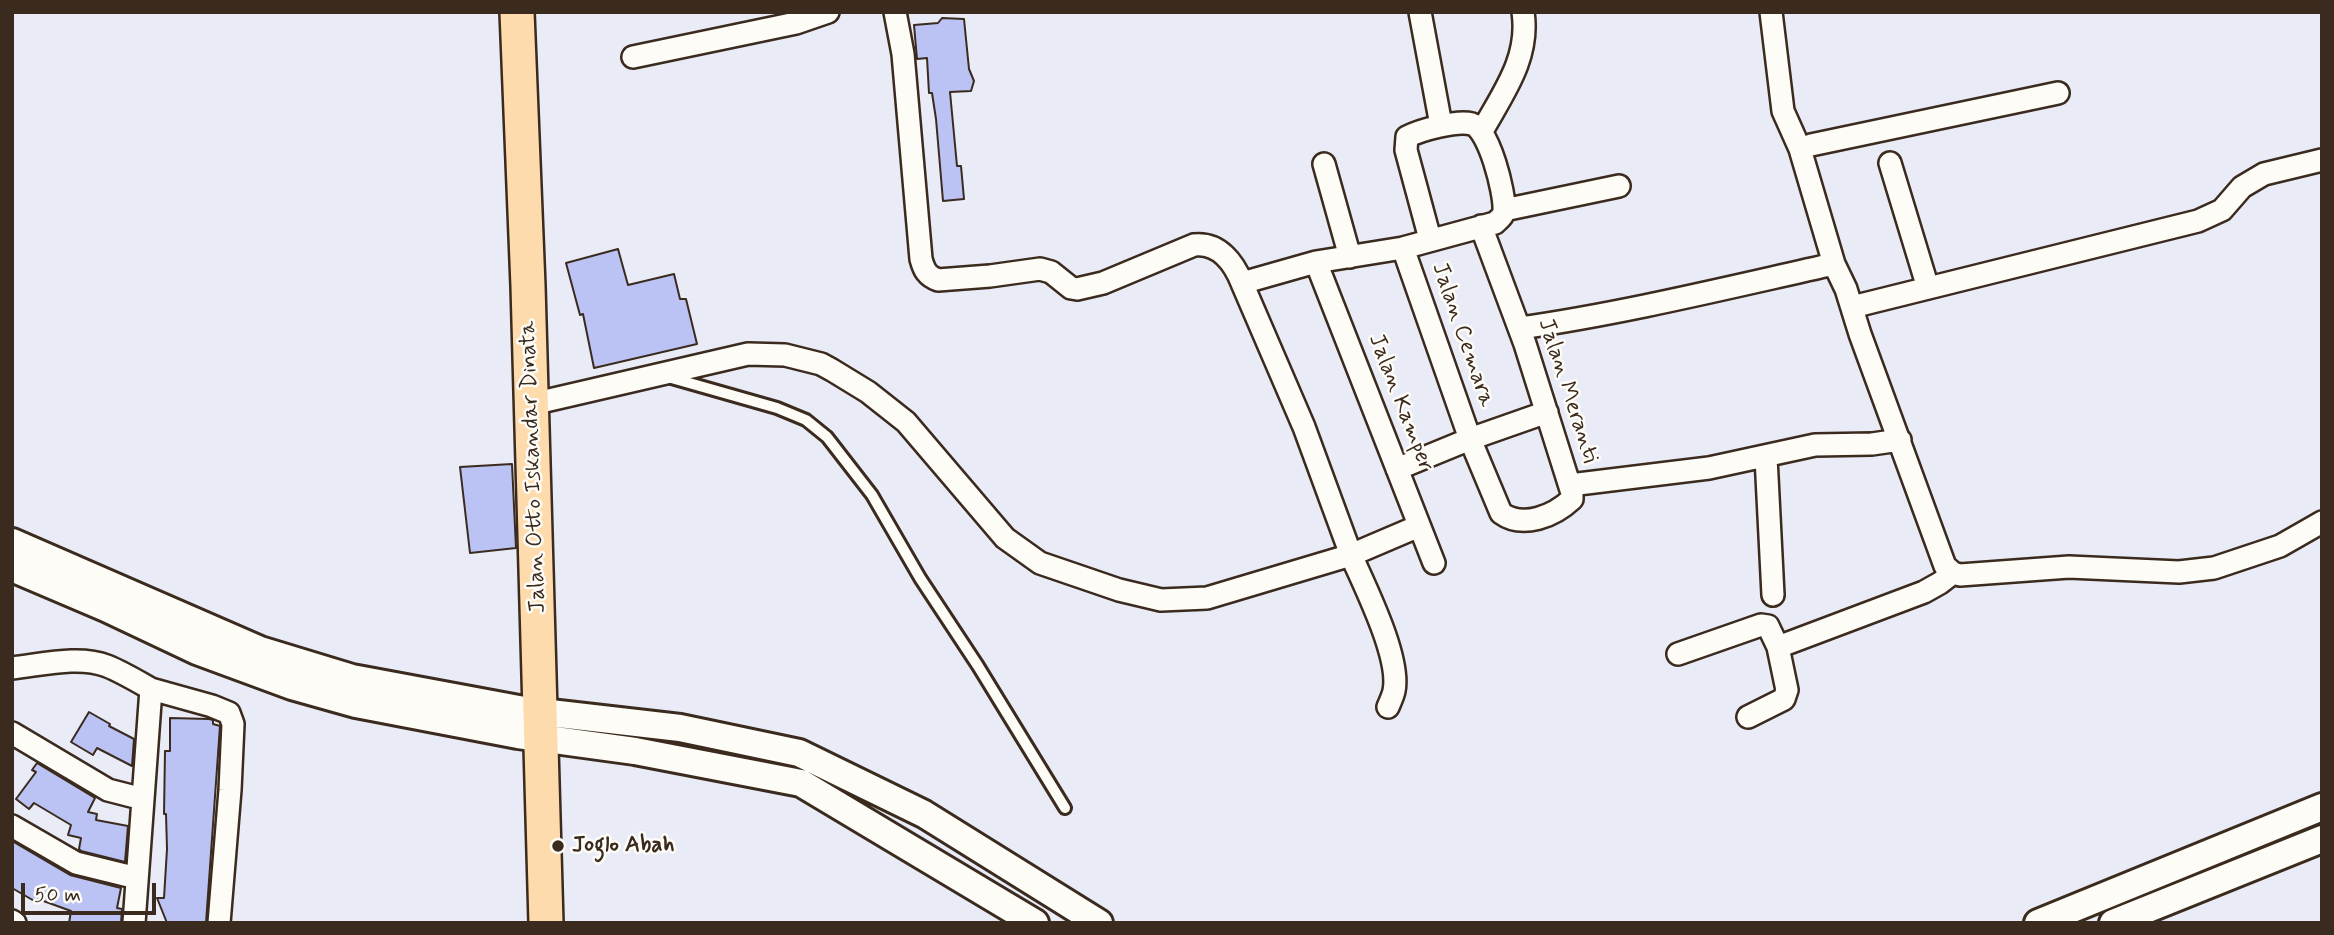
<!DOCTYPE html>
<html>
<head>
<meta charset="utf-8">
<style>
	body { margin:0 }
	#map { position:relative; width:2334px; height:935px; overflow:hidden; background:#e9ebf6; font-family:Mynerve,sans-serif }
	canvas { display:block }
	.frame { position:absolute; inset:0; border:14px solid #3b2a1e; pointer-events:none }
	.scale { position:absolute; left:21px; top:883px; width:135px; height:32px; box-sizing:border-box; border:4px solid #3b2a1e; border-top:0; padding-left:9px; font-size:21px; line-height:24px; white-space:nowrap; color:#3b2a1e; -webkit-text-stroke:5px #fdfcf7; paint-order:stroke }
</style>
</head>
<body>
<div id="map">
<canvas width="2334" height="935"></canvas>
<div class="frame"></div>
<div class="scale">50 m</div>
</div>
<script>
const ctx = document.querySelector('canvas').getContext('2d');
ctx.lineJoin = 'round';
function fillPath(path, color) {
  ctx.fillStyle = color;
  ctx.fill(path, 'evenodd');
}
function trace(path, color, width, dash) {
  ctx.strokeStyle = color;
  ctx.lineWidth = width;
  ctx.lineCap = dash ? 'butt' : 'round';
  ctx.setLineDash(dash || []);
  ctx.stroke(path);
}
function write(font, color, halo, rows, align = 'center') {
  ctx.font = font + ' Mynerve,sans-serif';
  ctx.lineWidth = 5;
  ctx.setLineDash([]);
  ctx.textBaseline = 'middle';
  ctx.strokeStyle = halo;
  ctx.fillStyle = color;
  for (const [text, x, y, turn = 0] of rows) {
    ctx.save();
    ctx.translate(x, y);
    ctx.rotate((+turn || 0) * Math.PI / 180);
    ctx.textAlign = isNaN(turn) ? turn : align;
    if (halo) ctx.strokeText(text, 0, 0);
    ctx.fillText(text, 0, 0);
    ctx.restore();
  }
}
const building = new Path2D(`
	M 942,18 L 964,19 L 969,69 L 974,81 L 971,91 L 950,92 L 957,166 L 961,166 L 964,199 L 943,201 L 936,119 L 932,93 L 929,93 L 927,58 L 917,59 L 914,25 L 938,23 Z
	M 618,249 L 628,285 L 674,274 L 680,299 L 686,299 L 697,344 L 594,368 L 583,314 L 580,315 L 566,263 Z
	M 512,464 L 516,548 L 470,553 L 460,467 Z
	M 89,712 L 110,724 L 109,726 L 134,739 L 132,766 L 97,748 L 93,755 L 71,742 Z
	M 170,718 L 209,719 L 213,720 L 213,724 L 220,726 L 206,923 L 167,923 L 157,898 L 164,898 L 167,849 L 166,814 L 164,814 L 165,751 L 170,751 Z
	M 37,763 L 95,798 L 88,812 L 97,814 L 96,820 L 128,826 L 125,862 L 81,851 L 79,849 L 81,838 L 68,835 L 71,825 L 34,803 L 29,809 L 16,799 L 36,772 L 32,770 Z
	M 12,841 L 70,875 L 121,888 L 117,908 L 122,909 L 121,923 L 69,923 L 71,911 L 38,899 L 36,902 L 12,888 Z`);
fillPath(building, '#bac3f4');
trace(building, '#3b2a1e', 2);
const service = new Path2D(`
	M 668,377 L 777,408 L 806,420 L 827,437 L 872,495 L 920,578 L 978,666 L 1065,808`);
const minor = new Path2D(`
	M 895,12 L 903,54 L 921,259 C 924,270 927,276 938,280 L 990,276 L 1040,269 L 1051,272 L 1071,288 L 1077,289 L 1103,283 L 1194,245 C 1219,242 1234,263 1242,283
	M 1420,12 L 1441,125
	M 1771,12 L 1783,111 L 1800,149
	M 633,57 L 796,23 L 828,12
	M 2058,93 L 1811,145 L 1800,149 L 1834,264 L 1846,289 L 1860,334 L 1945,566 L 1953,573 L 1960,575 L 2069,567 L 2179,572 L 2214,568 L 2280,546 L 2322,522
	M 1482,131 C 1503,93 1530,58 1523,12
	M 1890,163 L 1928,288
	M 1324,164 L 1350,257
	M 1504,210 L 1619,186
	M 1403,248 L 1470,439 L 1501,513 C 1523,529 1554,516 1572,499 L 1572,493 L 1525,344 L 1481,226
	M 1316,262 L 1434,563
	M 1852,307 L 2198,221 L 2222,210 L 2242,187 L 2264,174 L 2322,160
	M 1520,328 C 1625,313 1730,287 1834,264
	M 531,401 L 545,401 L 748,354 L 785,355 L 821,364 L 832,370 L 868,392 L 906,422 L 1005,538 L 1040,563 L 1119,590 L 1161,600 L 1207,598 L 1351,555 L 1304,427 L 1242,283 L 1316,262 L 1403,248 L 1495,223 C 1499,219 1504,216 1504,210 C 1505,193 1489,129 1472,124 C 1457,120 1420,130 1407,137 L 1406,150 L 1430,239
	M 1766,457 L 1773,595
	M 1397,469 L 1470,439 L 1547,412
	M 1570,485 L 1709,468 L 1815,445 L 1872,444 L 1900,440
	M 1678,654 L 1761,625 L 1768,626 L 1778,647 L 1924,592 L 1940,583 L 1953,573
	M 12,668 C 41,665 79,655 107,666 C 122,672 137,681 151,689
	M 1388,707 C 1390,702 1393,696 1394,691 C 1401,658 1365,587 1351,555 L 1419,526
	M 1748,717 L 1784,699 L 1787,690 L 1778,647
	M 12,733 L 108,790 L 143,799
	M 12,826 L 76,863 L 137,878
	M 12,921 L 15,923
	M 134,923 L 151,689 L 212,706 L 229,713 L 233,724 L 230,790 L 219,923`);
const tertiary = new Path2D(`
	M 12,542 L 260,650 L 352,678 L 524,710 L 680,728 L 799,753 L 924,814 L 1099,923
	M 12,568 L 106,608 L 197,651 L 292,686 L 356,704 L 518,735 L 635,751 L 801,783 L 1035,923
	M 2038,923 L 2322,807
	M 2113,923 L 2322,839`);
const primary = new Path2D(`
	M 517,12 L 528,286 L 546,923`);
trace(service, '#3b2a1e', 16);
trace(minor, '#3b2a1e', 26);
trace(tertiary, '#3b2a1e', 32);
trace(primary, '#3b2a1e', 38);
trace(service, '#fdfcf7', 10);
trace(minor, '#fdfcf7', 21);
trace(tertiary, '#fdfcf7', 26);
trace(primary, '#fedbac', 33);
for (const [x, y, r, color] of [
	[558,846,7,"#3b2a1e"]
]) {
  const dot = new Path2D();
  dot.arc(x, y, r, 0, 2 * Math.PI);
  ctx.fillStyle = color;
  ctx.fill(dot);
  trace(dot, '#fdfcf7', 2.5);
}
write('23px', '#3b2a1e', '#fdfcf7', [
	["Jalan Cemara",1462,335,71],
	["Jalan Meranti",1567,391,72],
	["Jalan Kamper",1400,403,69],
	["Jalan Otto Iskandar Dinata",534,467,-92]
]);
write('bold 23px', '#3b2a1e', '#fdfcf7', [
	["Joglo Abah",572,846]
], 'left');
</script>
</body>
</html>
